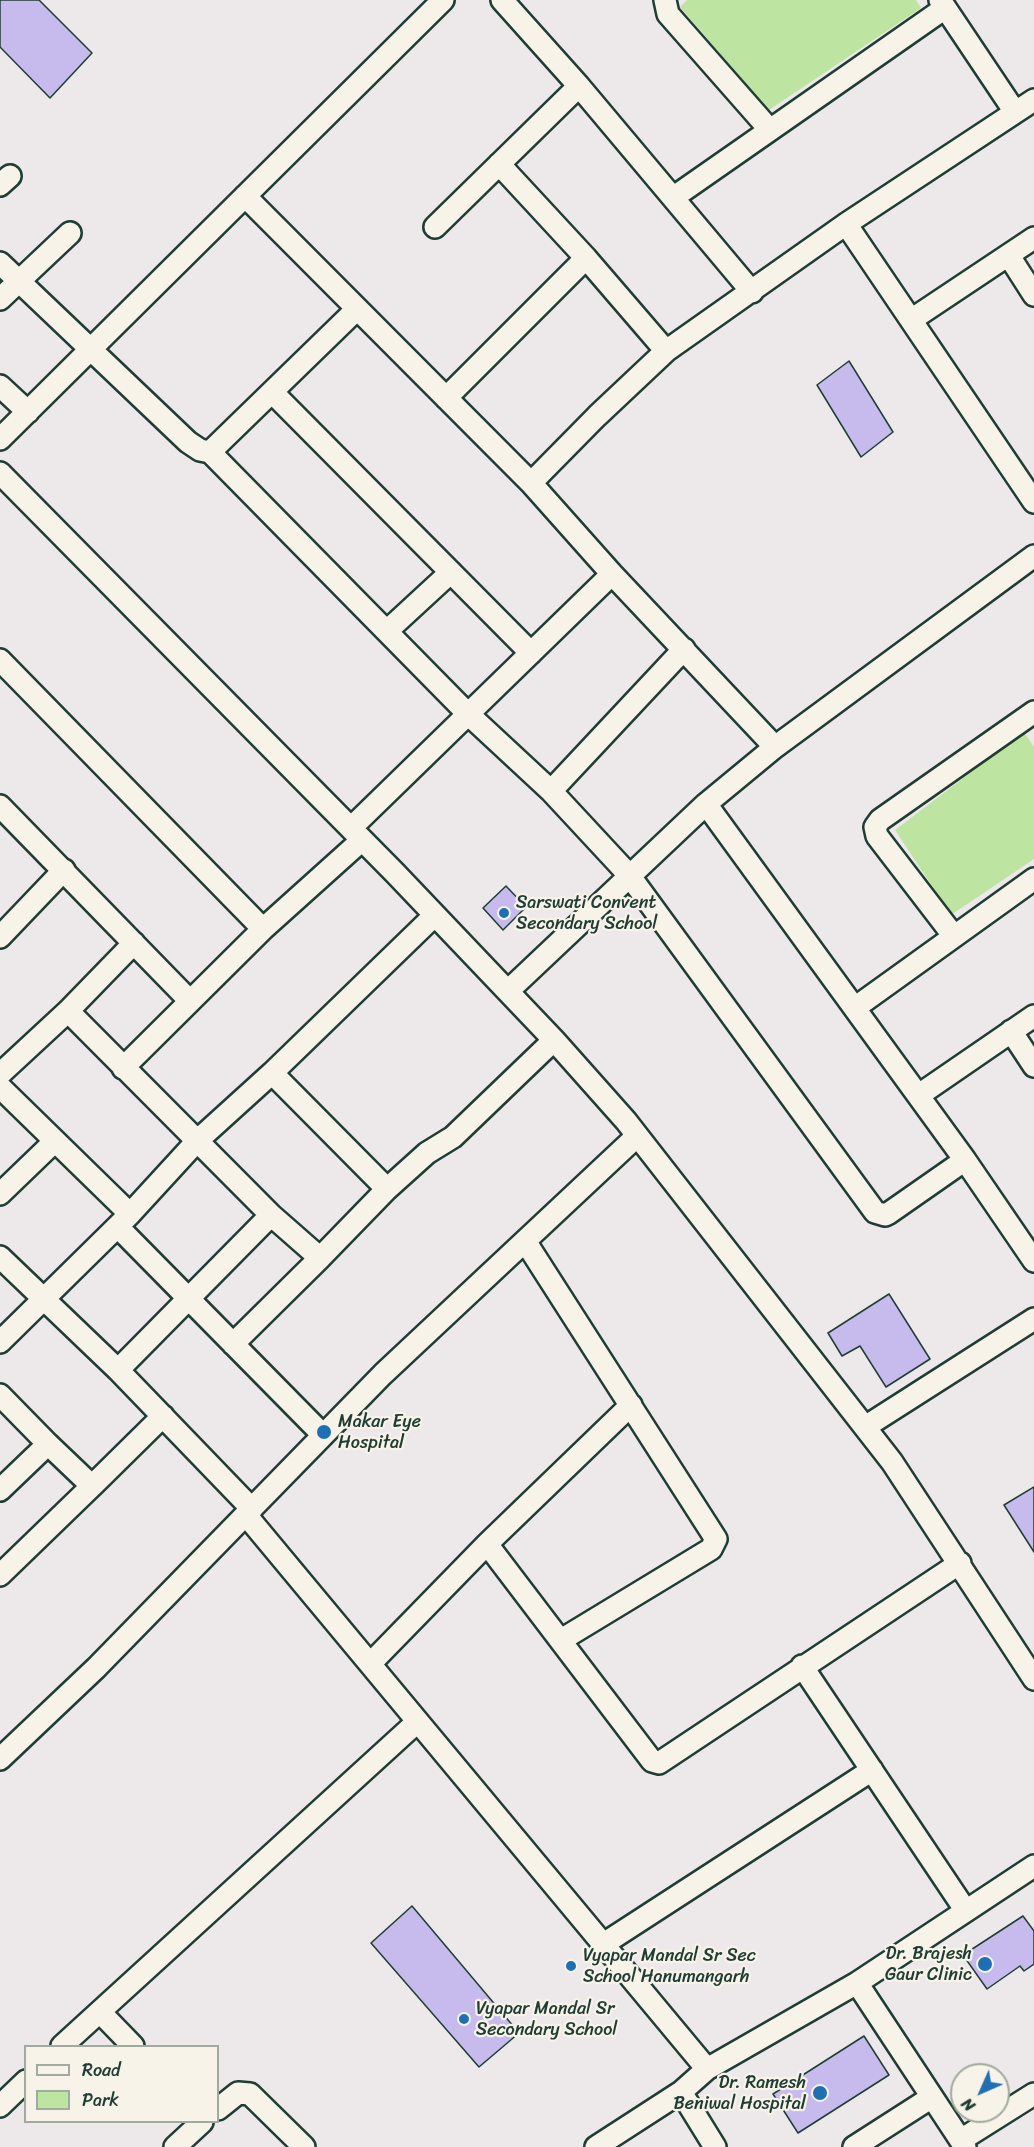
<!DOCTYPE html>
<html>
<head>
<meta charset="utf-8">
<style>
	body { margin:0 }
	#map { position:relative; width:1034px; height:2147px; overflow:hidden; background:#ede8e9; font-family:Sriracha,sans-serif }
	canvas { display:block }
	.legend { position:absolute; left:24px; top:2045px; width:195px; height:78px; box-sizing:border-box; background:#f7f3e8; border:2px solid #a1aaa0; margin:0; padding:8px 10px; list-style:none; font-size:18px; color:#1f3d34 }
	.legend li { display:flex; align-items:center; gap:12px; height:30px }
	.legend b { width:30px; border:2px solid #a1aaa0 }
	.north { position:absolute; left:950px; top:2063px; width:60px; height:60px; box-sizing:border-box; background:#f7f3e8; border:2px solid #a1aaa0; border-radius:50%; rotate:225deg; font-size:16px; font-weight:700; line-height:24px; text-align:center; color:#1f3d34 }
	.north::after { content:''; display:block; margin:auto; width:21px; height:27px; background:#1f6fb2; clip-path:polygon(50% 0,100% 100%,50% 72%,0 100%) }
</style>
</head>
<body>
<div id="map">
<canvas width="1034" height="2147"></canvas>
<ul class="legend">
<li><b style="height:8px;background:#f7f3e8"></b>Road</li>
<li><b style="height:16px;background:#bde5a1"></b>Park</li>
</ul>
<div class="north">N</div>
</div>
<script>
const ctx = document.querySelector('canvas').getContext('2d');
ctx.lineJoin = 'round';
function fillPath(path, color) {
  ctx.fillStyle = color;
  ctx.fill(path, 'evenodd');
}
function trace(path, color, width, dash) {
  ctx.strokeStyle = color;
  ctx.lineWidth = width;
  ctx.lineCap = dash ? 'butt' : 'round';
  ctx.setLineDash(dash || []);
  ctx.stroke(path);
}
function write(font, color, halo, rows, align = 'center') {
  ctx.font = font + ' Sriracha,sans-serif';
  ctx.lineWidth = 4.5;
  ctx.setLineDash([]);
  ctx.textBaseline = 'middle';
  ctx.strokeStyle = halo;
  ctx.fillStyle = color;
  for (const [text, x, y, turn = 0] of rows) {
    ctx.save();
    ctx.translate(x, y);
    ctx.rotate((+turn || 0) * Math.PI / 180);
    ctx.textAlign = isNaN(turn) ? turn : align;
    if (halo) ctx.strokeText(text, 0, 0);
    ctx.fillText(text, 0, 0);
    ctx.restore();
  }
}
fillPath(new Path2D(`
	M 687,0 L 916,0 L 921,8 L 769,110 L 680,7 Z
	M 1024,732 L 1034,747 L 1034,859 L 951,915 L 895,830 Z`), '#bde5a1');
const building = new Path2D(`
	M 0,0 L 39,0 L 92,53 L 50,98 L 0,47 Z
	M 849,361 L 893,432 L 861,457 L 817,385 Z
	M 506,886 L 526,907 L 503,930 L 483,908 Z
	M 889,1294 L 930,1359 L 886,1387 L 860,1346 L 842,1356 L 828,1333 Z
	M 1034,1487 L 1034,1552 L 1004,1505 Z
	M 412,1906 L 519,2033 L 479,2067 L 371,1943 Z
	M 1023,1916 L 1034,1931 L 1034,1964 L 1024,1971 L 1020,1966 L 987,1989 L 963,1955 Z
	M 864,2036 L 889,2075 L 798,2133 L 773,2094 Z`);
fillPath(building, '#c7baec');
trace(building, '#1f3d34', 1.5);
const street = new Path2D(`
	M 502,0 L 579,86 L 752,292
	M 665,0 L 668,14 L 770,130
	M 940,0 L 1015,112
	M 499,164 L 586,258 L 666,351
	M 0,185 L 10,176
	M 245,196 L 531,483 L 612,574 L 775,747
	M 674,197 L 945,8
	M 846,224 L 1034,502
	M 435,227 L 579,86
	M 1009,256 L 1034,295
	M 0,263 L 188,442 L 200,450 L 210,452
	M 0,299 L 70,233
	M 357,309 L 210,452 L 467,713 L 551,791 L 684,649
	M 911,320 L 1034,238
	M 0,386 L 28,412
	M 272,392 L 531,653
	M 446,398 L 586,258
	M 0,439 L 443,0
	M 0,473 L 395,873 L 554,1040 L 626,1121 L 892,1462 L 1034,1679
	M 531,483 L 597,416 L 666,351 L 846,224 L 1034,100
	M 387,631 L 451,572
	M 0,660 L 263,929
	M 551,791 L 629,875 L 875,1212 L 885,1215 L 889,1213 L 965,1160
	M 706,804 L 965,1160 L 1034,1261
	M 0,806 L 189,1000
	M 351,828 L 612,574
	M 953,935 L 877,836 L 875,827 L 880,820 L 1034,712
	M 0,937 L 64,870
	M 508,991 L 706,804 L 775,747 L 1034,556
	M 856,1007 L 1034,879
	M 68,1011 L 271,1215 L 320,1258 L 233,1344
	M 1011,1031 L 1034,1066
	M 123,1068 L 263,929 L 362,840
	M 272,1073 L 387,1189
	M 0,1074 L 68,1011 L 134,943
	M 0,1087 L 130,1214
	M 919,1095 L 1034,1016
	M 0,1194 L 55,1141
	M 118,1227 L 323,1435
	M 525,1241 L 716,1539 L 711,1549 L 561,1640
	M 0,1257 L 118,1370 L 252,1509
	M 320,1258 L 387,1189 L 427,1153 L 453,1137 L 554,1040
	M 0,1342 L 130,1214 L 197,1141 L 272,1073 L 435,915
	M 118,1370 L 271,1215
	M 0,1395 L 48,1444 L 0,1490
	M 865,1427 L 1034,1319
	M 48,1444 L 92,1486 L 163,1416
	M 246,1515 L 707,2069
	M 487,1544 L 652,1761 L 659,1763 L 960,1563
	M 0,1575 L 92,1486
	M 370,1664 L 487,1544 L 631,1405
	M 802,1666 L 966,1911
	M 0,1759 L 96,1668 L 383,1374 L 637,1136
	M 602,1945 L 872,1770
	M 857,1983 L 965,2147
	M 100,2012 L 133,2046
	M 62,2046 L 417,1722
	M 681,2092 L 715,2147
	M 0,2106 L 26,2081
	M 218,2109 L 238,2093 L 250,2094 L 304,2147
	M 961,2140 L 1034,2094
	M 175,2147 L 202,2122
	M 596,2147 L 681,2092 L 707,2069 L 857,1983 L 1034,1866
	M 854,2147 L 932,2097`);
trace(street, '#1f3d34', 26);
trace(street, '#f7f3e8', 21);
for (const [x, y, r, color] of [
	[504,913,6,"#1f6fb2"],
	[324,1432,8,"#1f6fb2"],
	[985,1964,8,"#1f6fb2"],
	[571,1966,6,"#1f6fb2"],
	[464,2019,6,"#1f6fb2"],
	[820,2093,8,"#1f6fb2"]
]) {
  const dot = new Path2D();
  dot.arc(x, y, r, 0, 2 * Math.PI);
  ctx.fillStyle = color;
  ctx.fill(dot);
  trace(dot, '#f7f3e8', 2);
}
write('18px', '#1f3d34', '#f7f3e8', [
	["Sarswati Convent",516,903],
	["Secondary School",516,924],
	["Makar Eye",338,1422],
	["Hospital",338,1443],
	["Dr. Brajesh",972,1954,"right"],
	["Gaur Clinic",972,1975,"right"],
	["Vyapar Mandal Sr Sec",583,1956],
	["School Hanumangarh",583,1977],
	["Vyapar Mandal Sr",476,2009],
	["Secondary School",476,2030],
	["Dr. Ramesh",806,2083,"right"],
	["Beniwal Hospital",806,2104,"right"]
], 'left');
</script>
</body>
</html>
